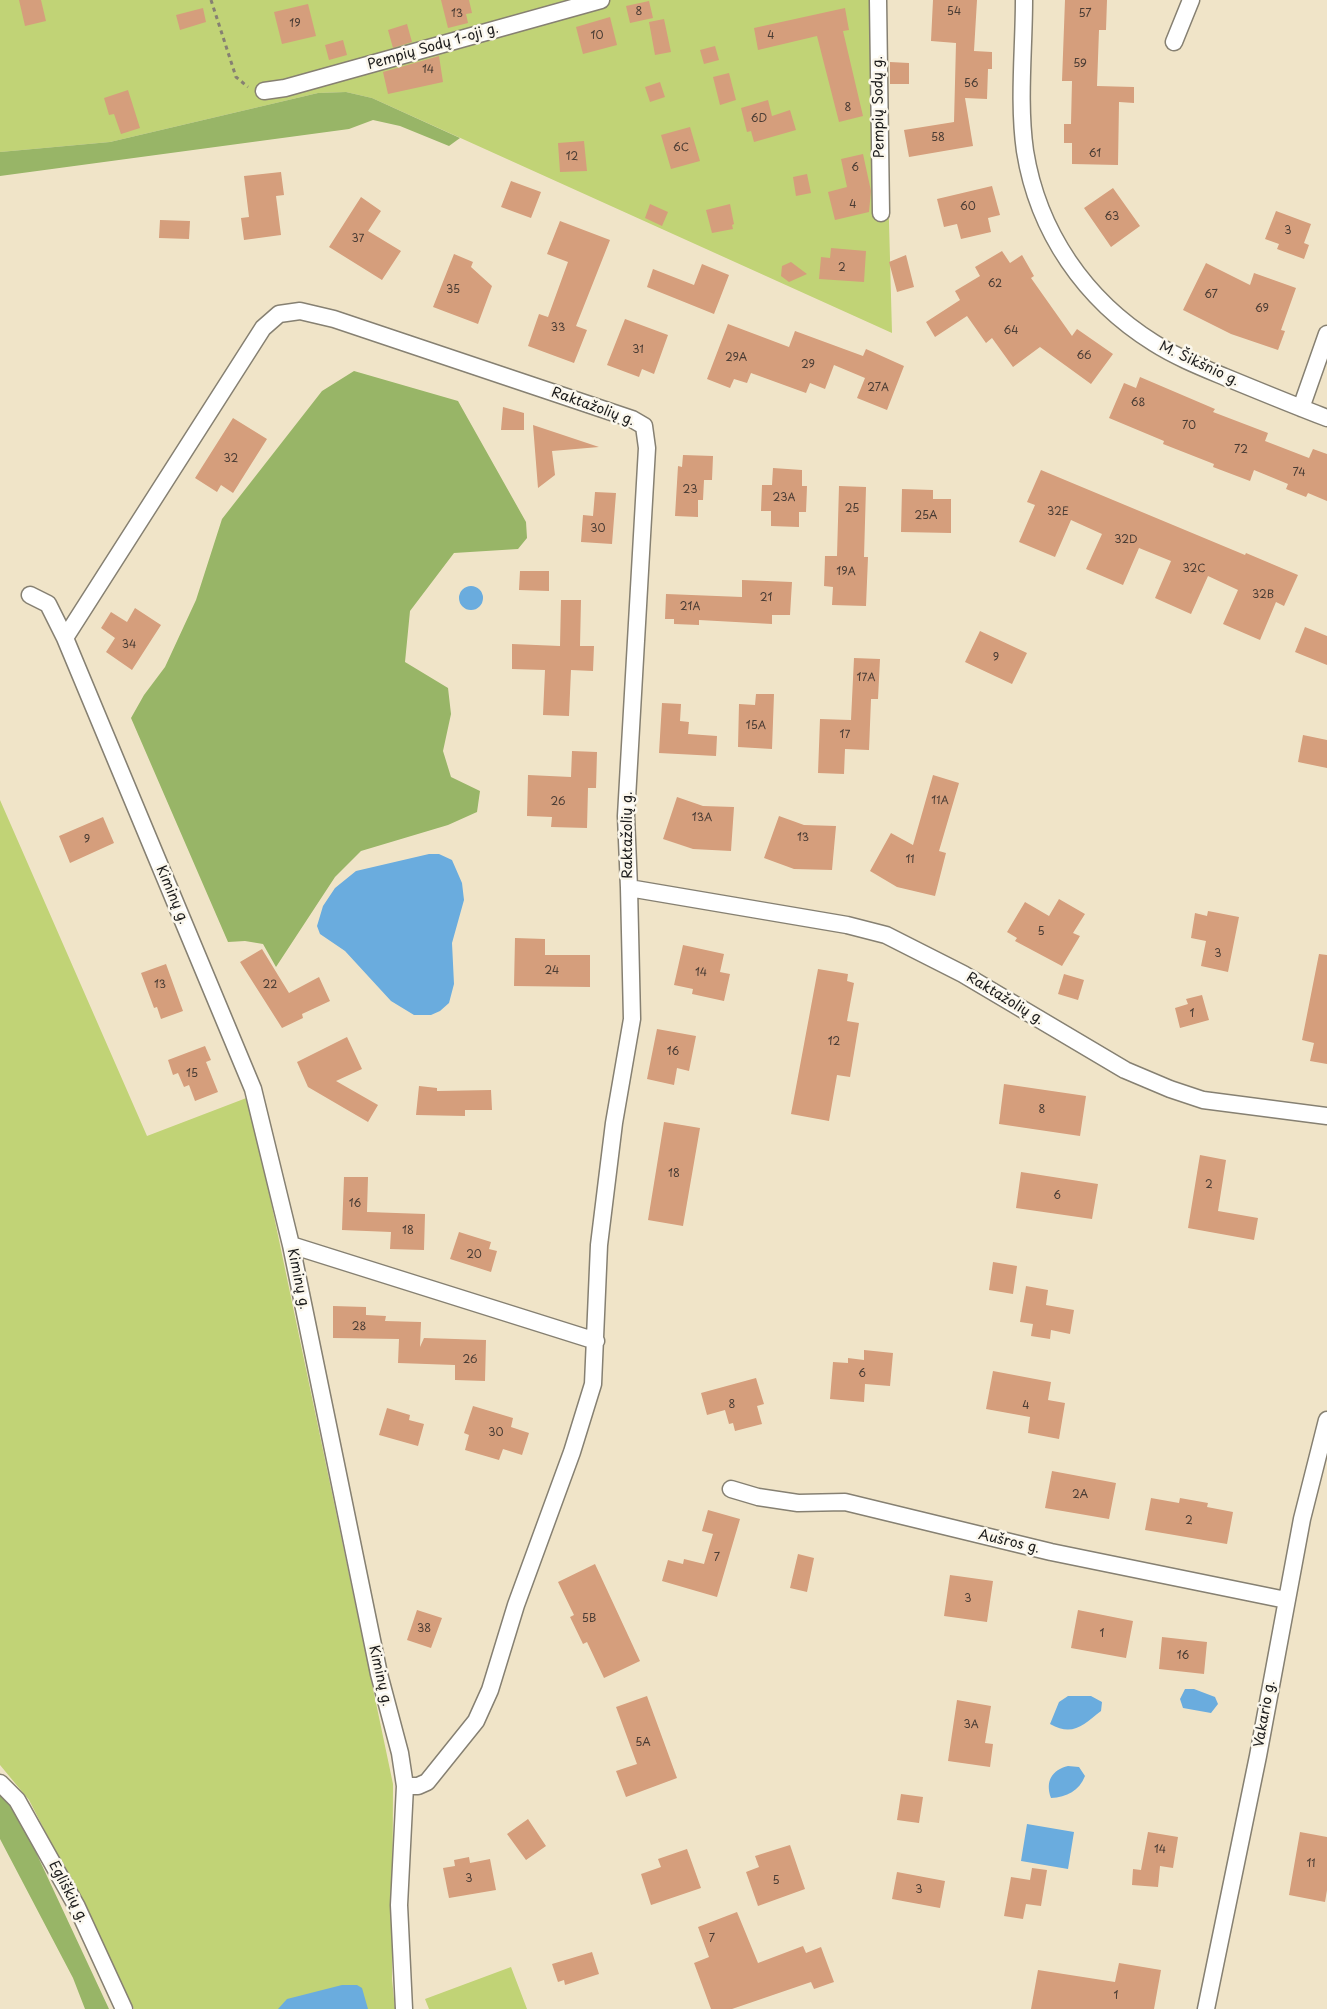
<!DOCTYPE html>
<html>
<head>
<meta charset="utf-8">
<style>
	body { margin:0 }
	canvas { display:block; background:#f0e4c8 }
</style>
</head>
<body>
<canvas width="1327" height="2009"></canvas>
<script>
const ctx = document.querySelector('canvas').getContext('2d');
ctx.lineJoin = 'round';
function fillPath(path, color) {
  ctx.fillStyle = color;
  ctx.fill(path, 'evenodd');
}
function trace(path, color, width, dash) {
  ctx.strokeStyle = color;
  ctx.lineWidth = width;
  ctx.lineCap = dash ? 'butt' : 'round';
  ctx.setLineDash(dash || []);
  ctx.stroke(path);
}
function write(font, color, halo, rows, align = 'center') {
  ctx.font = font + ' "Playpen Sans",sans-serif';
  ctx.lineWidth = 5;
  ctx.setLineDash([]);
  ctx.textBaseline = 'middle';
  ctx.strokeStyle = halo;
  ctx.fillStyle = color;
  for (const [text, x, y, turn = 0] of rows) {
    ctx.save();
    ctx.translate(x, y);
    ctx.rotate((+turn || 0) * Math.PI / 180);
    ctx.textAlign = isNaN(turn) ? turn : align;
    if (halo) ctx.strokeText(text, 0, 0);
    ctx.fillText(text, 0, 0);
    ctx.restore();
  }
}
fillPath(new Path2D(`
	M 0,0 L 883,0 L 892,333 L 372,98 L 346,92 L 318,93 L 110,142 L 0,152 Z
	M 0,800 L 147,1136 L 249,1097 L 393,1784 L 392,1979 L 395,2009 L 134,2009 L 90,1918 L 29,1800 L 0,1765 Z
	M 511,1967 L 527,2009 L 429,2009 L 425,1999 Z`), '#c1d376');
fillPath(new Path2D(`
	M 346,92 L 372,98 L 460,138 L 449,146 L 400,126 L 373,120 L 349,129 L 0,176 L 0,152 L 110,142 L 318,93 Z
	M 354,371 L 458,401 L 526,522 L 527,538 L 518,549 L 454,553 L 410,611 L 405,662 L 448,688 L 451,714 L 443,751 L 451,777 L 480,791 L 477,812 L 448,825 L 361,851 L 335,877 L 276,967 L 263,944 L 245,941 L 228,942 L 131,718 L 144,695 L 165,667 L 196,600 L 222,519 L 322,391 Z
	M 0,1792 L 19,1816 L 109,2009 L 85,2009 L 73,1978 L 0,1839 Z`), '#98b567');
fillPath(new Path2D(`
	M459 598a12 12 0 1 1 24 0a12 12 0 1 1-24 0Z
	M 429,854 L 439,854 L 452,860 L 462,883 L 464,900 L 452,943 L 454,984 L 449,1003 L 440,1011 L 431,1015 L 414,1015 L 391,1001 L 345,951 L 320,934 L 317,926 L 323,906 L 335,888 L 356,871 Z
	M 1185,1689 L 1194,1689 L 1215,1697 L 1218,1704 L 1211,1713 L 1183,1708 L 1180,1699 Z
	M 1068,1696 L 1091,1696 L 1102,1702 L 1101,1711 C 1083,1725 1073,1737 1050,1724 L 1059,1702 Z
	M 1068,1766 L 1079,1767 L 1085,1776 C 1079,1791 1067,1797 1051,1798 C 1045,1781 1052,1770 1068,1766 Z
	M 1027,1824 L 1074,1832 L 1068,1869 L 1021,1861 Z
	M 342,1985 L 357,1985 L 362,1988 L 368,2009 L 278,2009 L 287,1999 Z`), '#6aacde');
fillPath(new Path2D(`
	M 19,0 L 41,0 L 46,21 L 25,26 Z
	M 441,0 L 469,0 L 472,13 L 466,14 L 468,23 L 448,28 Z
	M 933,0 L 977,0 L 974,51 L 992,52 L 992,69 L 988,69 L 987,99 L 965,98 L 973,146 L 909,157 L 904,130 L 954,122 L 956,43 L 931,41 Z
	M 1065,0 L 1107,0 L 1106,30 L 1099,30 L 1097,86 L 1134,87 L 1134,103 L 1119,102 L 1118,165 L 1072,164 L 1072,143 L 1064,143 L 1064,124 L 1071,124 L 1072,81 L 1062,81 Z
	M 649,1 L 653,18 L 630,23 L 626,6 Z
	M 308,4 L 316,36 L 282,44 L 274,12 Z
	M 203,8 L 206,22 L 180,30 L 176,15 Z
	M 845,8 L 849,30 L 843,31 L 863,116 L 839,122 L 817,36 L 758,50 L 754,28 Z
	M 610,17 L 617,45 L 583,54 L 576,27 Z
	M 664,19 L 671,52 L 655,55 L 649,22 Z
	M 407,24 L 412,42 L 393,48 L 388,30 Z
	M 343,40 L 347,55 L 329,60 L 325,45 Z
	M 715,46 L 719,60 L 704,64 L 700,50 Z
	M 439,56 L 443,82 L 388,94 L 383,72 Z
	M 890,62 L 909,63 L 909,84 L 890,84 Z
	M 729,73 L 736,100 L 720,105 L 713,77 Z
	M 660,82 L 665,97 L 650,102 L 645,87 Z
	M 128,90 L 140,128 L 121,134 L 114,114 L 109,115 L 104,98 Z
	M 768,100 L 772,116 L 790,110 L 796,130 L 754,142 L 751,131 L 747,132 L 741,108 Z
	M 690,127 L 700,161 L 671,169 L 661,135 Z
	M 584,141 L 587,171 L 560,172 L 558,143 Z
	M 863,154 L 871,191 L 869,212 L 835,220 L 828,192 L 847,187 L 841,159 Z
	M 281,172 L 284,195 L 276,196 L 281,235 L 244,240 L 241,218 L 249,217 L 244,176 Z
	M 807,174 L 811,193 L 796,196 L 793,177 Z
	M 511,181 L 541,192 L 531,218 L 501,207 Z
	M 992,186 L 1000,215 L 988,218 L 991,232 L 961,239 L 957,224 L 944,227 L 937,199 Z
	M 1113,188 L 1140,226 L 1111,247 L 1084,208 Z
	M 361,197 L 381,211 L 368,231 L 401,251 L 382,280 L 329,247 Z
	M 650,204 L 668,212 L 662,226 L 645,218 Z
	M 730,204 L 734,224 L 732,225 L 733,229 L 712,233 L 706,210 Z
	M 1276,211 L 1311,224 L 1304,243 L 1309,245 L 1304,259 L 1277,249 L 1279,244 L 1265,239 Z
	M 160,220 L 190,221 L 189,239 L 159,238 Z
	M 560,221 L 610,240 L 576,326 L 587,330 L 574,363 L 528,346 L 539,314 L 548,317 L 568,262 L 547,254 Z
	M 831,248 L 866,251 L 864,282 L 819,279 L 821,257 L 830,258 Z
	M 1002,251 L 1010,263 L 1022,255 L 1034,276 L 1031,278 L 1072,336 L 1077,329 L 1113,354 L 1091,384 L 1040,347 L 1013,367 L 992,338 L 986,343 L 967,316 L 935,337 L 926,322 L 960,300 L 955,291 L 980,276 L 975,267 Z
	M 454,254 L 473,262 L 471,267 L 492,286 L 478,324 L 433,307 Z
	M 906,255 L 914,287 L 897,292 L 889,262 Z
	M 791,262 L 807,274 L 789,282 L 781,276 L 782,266 Z
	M 1206,263 L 1250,285 L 1254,273 L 1296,288 L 1281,330 L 1285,331 L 1278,350 L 1231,334 L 1183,310 Z
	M 702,264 L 729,275 L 714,314 L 647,287 L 653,269 L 694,285 Z
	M 625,319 L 668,335 L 654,374 L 642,369 L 639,377 L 607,365 Z
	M 728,324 L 789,347 L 795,331 L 863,356 L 866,349 L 904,366 L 887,410 L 857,398 L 865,378 L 834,365 L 825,389 L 810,383 L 806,393 L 751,373 L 747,383 L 734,379 L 730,388 L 707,379 Z
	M 1140,377 L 1215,409 L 1213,412 L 1268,433 L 1265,441 L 1309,458 L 1313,449 L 1327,454 L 1327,501 L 1308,493 L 1306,497 L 1286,489 L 1288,484 L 1254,470 L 1250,481 L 1213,467 L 1214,464 L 1163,444 L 1164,441 L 1109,418 L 1124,383 L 1136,388 Z
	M 503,407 L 524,413 L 524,430 L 501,430 Z
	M 233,418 L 267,439 L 233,493 L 221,485 L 217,492 L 195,478 Z
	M 533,425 L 599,447 L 552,451 L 555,475 L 538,488 Z
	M 683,455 L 713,456 L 712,480 L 704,480 L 703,500 L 698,500 L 698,517 L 675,516 L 678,466 L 682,467 Z
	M 773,468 L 802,470 L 802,486 L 807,486 L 806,512 L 799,512 L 799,527 L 771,526 L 771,511 L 761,511 L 762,485 L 772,485 Z
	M 1041,470 L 1245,555 L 1246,553 L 1298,575 L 1284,606 L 1276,602 L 1260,640 L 1223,624 L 1238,590 L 1208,576 L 1191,614 L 1155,598 L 1171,561 L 1139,548 L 1123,585 L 1086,569 L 1102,534 L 1071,520 L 1055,557 L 1019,542 L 1035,505 L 1027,502 Z
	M 839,486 L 866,487 L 864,557 L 868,557 L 866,606 L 832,605 L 833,587 L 824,586 L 825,556 L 837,556 Z
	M 902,489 L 933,490 L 933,499 L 951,499 L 951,533 L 901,532 Z
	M 595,492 L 616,493 L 612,544 L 581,542 L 583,515 L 593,516 Z
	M 520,571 L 549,571 L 549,591 L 519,590 Z
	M 742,580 L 792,582 L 790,615 L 772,615 L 772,624 L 699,620 L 699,625 L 674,624 L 674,619 L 665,619 L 666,594 L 742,597 Z
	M 561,600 L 581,600 L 580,646 L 594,646 L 593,671 L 571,670 L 569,716 L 543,715 L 545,670 L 512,669 L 512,644 L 560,646 Z
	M 135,608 L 161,625 L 132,670 L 106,652 L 115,638 L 101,628 L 111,612 L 127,622 Z
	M 1305,627 L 1327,636 L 1327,665 L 1295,652 Z
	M 980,631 L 1027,653 L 1012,684 L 965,662 Z
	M 854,658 L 880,659 L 878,699 L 871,699 L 869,750 L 845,749 L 844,774 L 818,773 L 820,719 L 851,720 Z
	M 756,694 L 774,694 L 772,749 L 738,747 L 739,704 L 755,705 Z
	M 662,703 L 681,704 L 680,721 L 689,722 L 688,734 L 717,736 L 716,756 L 659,753 Z
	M 1303,735 L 1327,740 L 1327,768 L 1298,762 Z
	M 572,751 L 597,752 L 596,788 L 588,788 L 587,828 L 551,827 L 552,817 L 527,816 L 528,775 L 571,777 Z
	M 933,775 L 959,783 L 939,851 L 946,853 L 935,896 L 897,887 L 870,871 L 891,833 L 913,845 Z
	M 677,797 L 703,806 L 734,807 L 731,851 L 693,849 L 663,839 Z
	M 779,816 L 804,825 L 836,826 L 832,870 L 794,869 L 764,858 Z
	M 103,817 L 114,843 L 70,863 L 59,836 Z
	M 1059,899 L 1085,914 L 1073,933 L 1080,936 L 1062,966 L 1015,941 L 1017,938 L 1007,932 L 1025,902 L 1049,916 Z
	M 1208,911 L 1239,917 L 1228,972 L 1201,966 L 1206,941 L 1191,938 L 1195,913 L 1207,916 Z
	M 515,938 L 545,939 L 545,955 L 590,955 L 590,987 L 514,986 Z
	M 683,945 L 724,954 L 720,972 L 730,974 L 724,1001 L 692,994 L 693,989 L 674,985 Z
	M 262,949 L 289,993 L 319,977 L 330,1001 L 302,1014 L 303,1018 L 282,1028 L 240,962 Z
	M 1319,954 L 1327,955 L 1327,1064 L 1310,1061 L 1314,1043 L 1302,1040 Z
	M 166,964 L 183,1011 L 161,1019 L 157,1007 L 154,1008 L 141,973 Z
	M 818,969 L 848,974 L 847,981 L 854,983 L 847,1021 L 859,1023 L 850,1077 L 837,1075 L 829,1121 L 791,1114 Z
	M 1064,974 L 1084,980 L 1078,1000 L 1058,994 Z
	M 1202,995 L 1209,1020 L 1180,1028 L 1175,1008 L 1188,1004 L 1186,999 Z
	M 657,1029 L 696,1036 L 689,1071 L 677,1068 L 674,1085 L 647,1079 Z
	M 347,1037 L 362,1069 L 336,1081 L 378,1105 L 368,1122 L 308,1087 L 297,1062 Z
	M 205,1046 L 211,1060 L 206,1062 L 218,1092 L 195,1101 L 189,1085 L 184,1087 L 178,1073 L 173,1075 L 168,1060 Z
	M 1004,1084 L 1086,1096 L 1080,1136 L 999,1124 Z
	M 419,1086 L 437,1088 L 437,1091 L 491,1090 L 492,1110 L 465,1110 L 465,1116 L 416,1115 Z
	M 664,1122 L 700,1128 L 683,1226 L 648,1220 Z
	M 1200,1155 L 1226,1160 L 1218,1211 L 1258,1218 L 1254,1240 L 1188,1228 Z
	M 1021,1172 L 1098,1184 L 1092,1219 L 1016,1208 Z
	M 344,1177 L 368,1177 L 367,1212 L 425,1214 L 424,1250 L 390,1249 L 391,1232 L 342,1230 Z
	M 459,1232 L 491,1242 L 489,1249 L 497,1251 L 491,1272 L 450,1259 Z
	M 993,1262 L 1017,1266 L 1013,1294 L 989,1290 Z
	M 1026,1286 L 1048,1290 L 1046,1305 L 1074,1310 L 1070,1334 L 1051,1330 L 1050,1339 L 1031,1336 L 1033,1324 L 1020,1322 Z
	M 333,1306 L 366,1307 L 366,1315 L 386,1316 L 385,1321 L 421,1322 L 420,1347 L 424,1338 L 486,1340 L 485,1381 L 455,1380 L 455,1365 L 398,1363 L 399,1339 L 333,1338 Z
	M 864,1350 L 893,1353 L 890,1386 L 865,1384 L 864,1402 L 830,1399 L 833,1362 L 848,1363 L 848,1358 L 864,1360 Z
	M 993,1371 L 1051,1382 L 1048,1400 L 1065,1403 L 1059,1439 L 1028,1433 L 1030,1417 L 986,1409 Z
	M 756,1378 L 764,1404 L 757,1406 L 762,1424 L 735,1431 L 733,1423 L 729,1424 L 725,1410 L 707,1415 L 701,1393 Z
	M 473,1406 L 513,1418 L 511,1427 L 529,1433 L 522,1455 L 503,1449 L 499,1460 L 465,1450 L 469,1435 L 464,1433 Z
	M 387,1408 L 410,1415 L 409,1420 L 424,1424 L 418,1446 L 379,1435 Z
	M 1052,1471 L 1116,1483 L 1109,1519 L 1045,1508 Z
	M 1151,1498 L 1179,1503 L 1180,1498 L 1208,1503 L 1207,1507 L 1233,1512 L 1227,1544 L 1145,1530 Z
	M 708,1510 L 740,1519 L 717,1597 L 662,1581 L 668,1560 L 683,1564 L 684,1559 L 704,1564 L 713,1534 L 702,1531 Z
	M 798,1554 L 814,1558 L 807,1592 L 790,1588 Z
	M 595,1564 L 640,1661 L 604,1678 L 587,1642 L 583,1644 L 570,1617 L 574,1615 L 558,1582 Z
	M 950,1575 L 993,1581 L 987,1622 L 944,1616 Z
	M 417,1610 L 442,1618 L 431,1648 L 407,1640 Z
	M 1078,1610 L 1133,1621 L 1126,1658 L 1071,1648 Z
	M 1162,1637 L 1207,1642 L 1204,1674 L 1159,1669 Z
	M 647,1696 L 677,1778 L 626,1797 L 616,1771 L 637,1764 L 616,1707 Z
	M 957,1700 L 991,1706 L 985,1743 L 993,1744 L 990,1767 L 948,1761 Z
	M 901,1794 L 923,1797 L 919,1823 L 897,1820 Z
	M 528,1819 L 546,1846 L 526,1860 L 507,1834 Z
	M 1148,1832 L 1178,1837 L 1173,1868 L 1160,1866 L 1158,1887 L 1132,1885 L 1133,1869 L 1141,1870 Z
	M 1300,1832 L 1327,1837 L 1327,1890 L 1325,1902 L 1289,1895 Z
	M 790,1845 L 805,1889 L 758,1906 L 746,1872 L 759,1867 L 755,1856 Z
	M 687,1849 L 701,1888 L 651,1905 L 641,1874 L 661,1867 L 658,1859 Z
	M 469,1857 L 470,1863 L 490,1859 L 496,1890 L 449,1898 L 443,1868 L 455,1866 L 454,1860 Z
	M 1032,1868 L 1047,1870 L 1041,1906 L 1026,1904 L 1023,1919 L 1004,1916 L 1011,1877 L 1030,1880 Z
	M 897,1872 L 945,1881 L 940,1908 L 892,1899 Z
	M 737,1912 L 758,1963 L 803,1946 L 806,1953 L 821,1947 L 834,1982 L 814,1989 L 811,1982 L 732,2009 L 711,2009 L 694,1963 L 709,1957 L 698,1927 Z
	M 592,1952 L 599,1974 L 565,1985 L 564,1980 L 558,1982 L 552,1964 Z
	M 1119,1963 L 1161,1970 L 1154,2009 L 1031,2009 L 1038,1970 L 1115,1982 Z`), '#d59e7c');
const minor = new Path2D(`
	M 878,0 L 881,213
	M 1024,0 C 1024,49 1018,102 1025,151 C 1038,232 1085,300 1154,343 C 1176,357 1201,367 1225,377 C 1259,391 1293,405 1327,418
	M 1174,42 L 1191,0
	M 264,91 L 285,88 L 601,0
	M 1301,408 L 1327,334
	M 30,595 L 48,604 L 65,638 L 253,1089 L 291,1245 L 379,1674 L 400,1753 L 405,1786 L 399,1905 L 404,2009
	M 65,638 L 263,328 L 279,314 L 300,311 L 334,319 L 632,419 L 644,426 L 647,448 L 626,816 L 629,888 L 847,925 L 886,935 L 963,974 L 1125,1070 L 1170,1089 L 1203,1100 L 1327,1116
	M 291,1245 L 596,1341
	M 731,1489 L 758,1497 L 798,1503 L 845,1502 L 1051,1552 L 1286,1600
	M 0,1783 L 17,1800 L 77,1907 L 124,2009
	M 405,1786 L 418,1786 L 427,1782 L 476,1721 L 490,1690 L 516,1605 L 572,1452 L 593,1384 L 599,1245 L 614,1123 L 632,1019 L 629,888
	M 1206,2009 L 1258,1756 L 1302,1519 L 1327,1420`);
trace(minor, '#868072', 19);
trace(new Path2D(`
	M 211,0 L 236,77 L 248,87`), '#868072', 3, [4, 4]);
trace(minor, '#fff', 16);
write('11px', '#4a3c34', null, [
	["8",639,12],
	["54",954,12],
	["13",457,14],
	["57",1085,14],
	["19",295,24],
	["10",597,36],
	["4",771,36],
	["59",1080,64],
	["14",428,70],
	["56",971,84],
	["8",848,108],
	["6D",759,119],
	["58",938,138],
	["6C",681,148],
	["61",1095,154],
	["12",572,157],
	["6",855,168],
	["4",853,205],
	["60",968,207],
	["63",1112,217],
	["3",1288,231],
	["37",358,239],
	["2",842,268],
	["62",995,284],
	["35",453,290],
	["67",1211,295],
	["69",1262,309],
	["33",558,328],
	["64",1011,331],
	["31",638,350],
	["66",1084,356],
	["29A",736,358],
	["29",808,365],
	["27A",878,388],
	["68",1138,403],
	["70",1189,426],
	["72",1241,450],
	["32",231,459],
	["74",1299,473],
	["23",690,490],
	["23A",784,498],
	["25",852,509],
	["32E",1058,512],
	["25A",926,516],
	["30",598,529],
	["32D",1126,540],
	["32C",1194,569],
	["19A",846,572],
	["32B",1263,595],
	["21",766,598],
	["21A",690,607],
	["34",129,645],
	["9",996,658],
	["17A",866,678],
	["15A",756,726],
	["17",845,735],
	["11A",940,801],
	["26",558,802],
	["13A",702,818],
	["13",803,838],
	["9",87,840],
	["11",910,860],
	["5",1041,932],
	["3",1218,954],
	["24",552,971],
	["14",701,973],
	["13",160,985],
	["22",270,985],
	["1",1192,1014],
	["12",834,1042],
	["16",673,1052],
	["15",192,1074],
	["8",1042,1110],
	["18",674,1174],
	["2",1209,1185],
	["6",1057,1196],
	["16",355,1204],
	["18",408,1231],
	["20",474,1255],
	["28",359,1327],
	["26",470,1360],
	["6",862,1374],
	["8",732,1405],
	["4",1026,1406],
	["30",496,1433],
	["2A",1080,1495],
	["2",1189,1521],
	["7",717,1558],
	["3",968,1599],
	["5B",589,1619],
	["38",424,1629],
	["1",1102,1634],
	["16",1183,1656],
	["3A",971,1725],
	["5A",643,1743],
	["14",1160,1850],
	["11",1311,1864],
	["3",469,1879],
	["5",776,1881],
	["3",919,1890],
	["7",712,1939],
	["1",1116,1996]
]);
write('14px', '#1c1c1c', '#fbf7ec', [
	["Pempių Sodų 1-oji g.",433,47,-16],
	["Pempių Sodų g.",879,107,-91],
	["M. Šikšnio g.",1199,364,25],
	["Raktažolių g.",593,407,20],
	["Raktažolių g.",628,835,-90],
	["Kiminų g.",172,895,67],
	["Raktažolių g.",1005,999,31],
	["Kiminų g.",298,1279,78],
	["Aušros g.",1009,1542,13],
	["Kiminų g.",380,1676,77],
	["Vakario g.",1265,1714,-80],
	["Egliškių g.",68,1892,62]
]);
</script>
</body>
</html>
